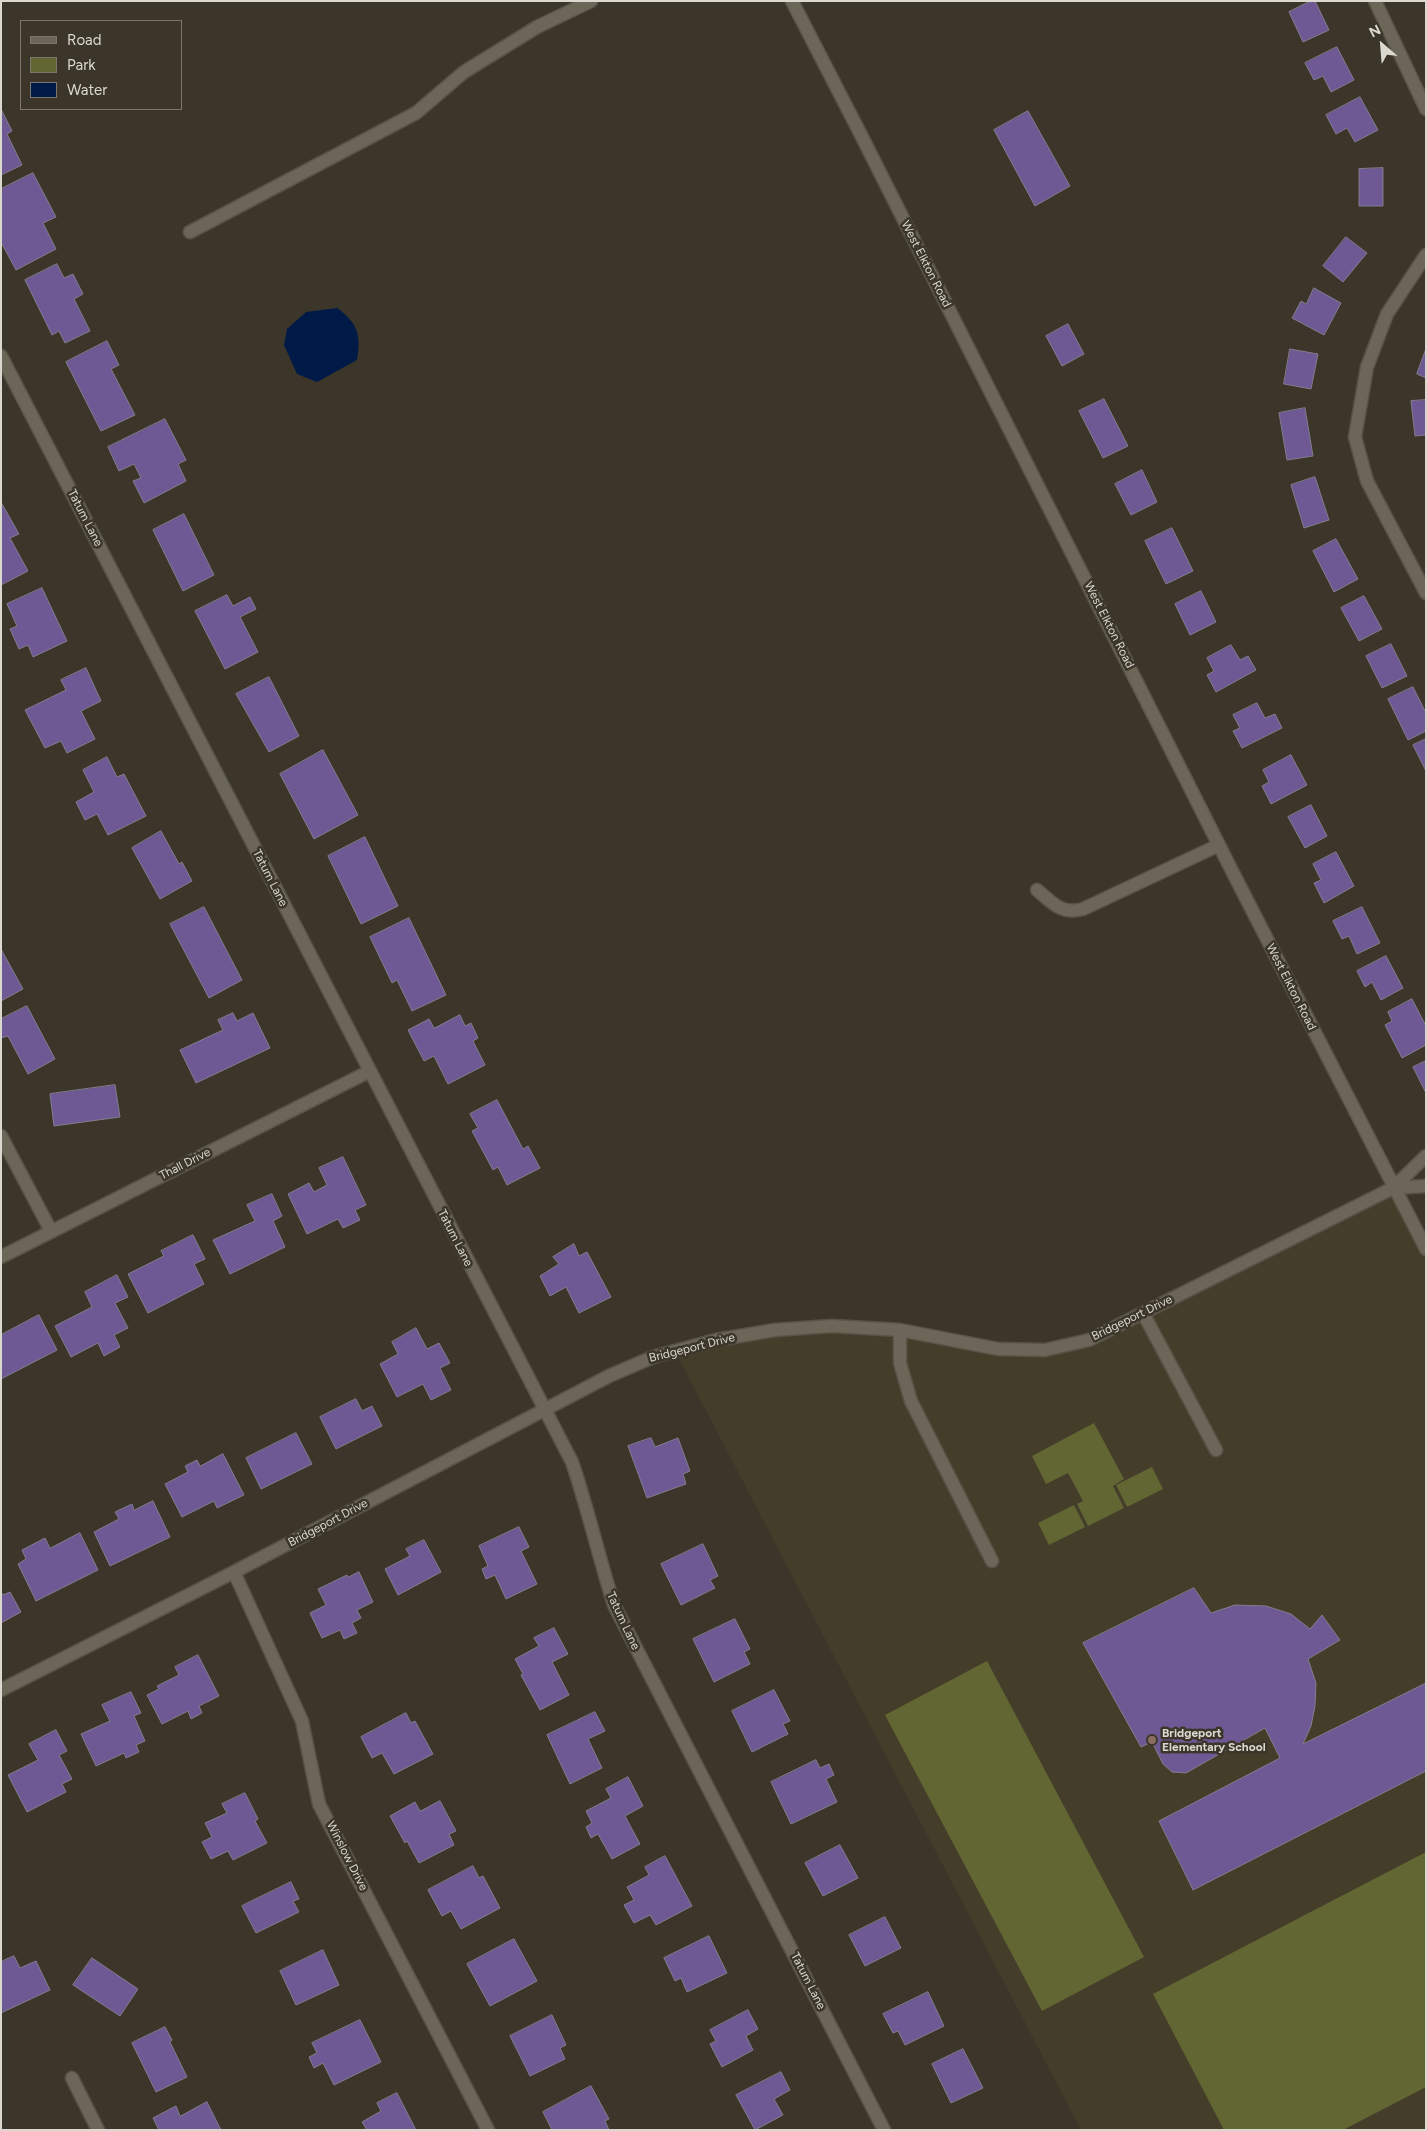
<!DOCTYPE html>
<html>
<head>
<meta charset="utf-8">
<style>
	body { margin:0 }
	#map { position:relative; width:1427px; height:2131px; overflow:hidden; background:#3c362a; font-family:Figtree,sans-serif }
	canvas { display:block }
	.frame { position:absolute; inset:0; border:2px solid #dbd8d0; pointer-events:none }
	.legend { position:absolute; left:20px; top:20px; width:162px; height:90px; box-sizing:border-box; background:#3c362a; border:1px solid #7c776c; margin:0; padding:6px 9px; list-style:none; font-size:15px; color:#dbd8d0 }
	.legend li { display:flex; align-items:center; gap:10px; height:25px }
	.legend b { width:25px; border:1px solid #7c776c }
	.north { position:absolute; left:1357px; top:20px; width:50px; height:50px; -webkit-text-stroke:4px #3c362a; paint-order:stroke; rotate:333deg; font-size:14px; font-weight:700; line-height:20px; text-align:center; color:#dbd8d0 }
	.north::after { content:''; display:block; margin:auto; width:18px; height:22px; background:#dbd8d0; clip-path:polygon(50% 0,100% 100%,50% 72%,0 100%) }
</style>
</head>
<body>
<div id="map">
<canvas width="1427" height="2131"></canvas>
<div class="frame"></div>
<ul class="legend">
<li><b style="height:6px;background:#6c6658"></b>Road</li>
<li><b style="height:14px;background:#626633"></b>Park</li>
<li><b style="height:14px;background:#001a48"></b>Water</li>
</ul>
<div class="north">N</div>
</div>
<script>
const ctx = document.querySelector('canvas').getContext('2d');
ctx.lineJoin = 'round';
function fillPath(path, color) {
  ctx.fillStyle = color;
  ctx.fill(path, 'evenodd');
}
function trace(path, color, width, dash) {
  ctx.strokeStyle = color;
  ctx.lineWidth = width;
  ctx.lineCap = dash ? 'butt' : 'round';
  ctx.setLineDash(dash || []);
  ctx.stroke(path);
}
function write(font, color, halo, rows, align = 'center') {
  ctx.font = font + ' Figtree,sans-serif';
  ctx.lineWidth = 5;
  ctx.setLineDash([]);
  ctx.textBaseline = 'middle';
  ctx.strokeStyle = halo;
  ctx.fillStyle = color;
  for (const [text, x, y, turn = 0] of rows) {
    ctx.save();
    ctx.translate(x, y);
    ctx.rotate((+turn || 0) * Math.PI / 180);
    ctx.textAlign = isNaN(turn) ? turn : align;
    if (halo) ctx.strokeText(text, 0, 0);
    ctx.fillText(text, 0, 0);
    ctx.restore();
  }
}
fillPath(new Path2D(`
	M 1393,1188 L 1426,1250 L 1426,2130 L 1081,2130 L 675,1351 L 832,1326 L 998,1349 L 1089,1340 Z`), '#443d2a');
fillPath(new Path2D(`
	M 1094,1423 L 1124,1479 L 1113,1486 L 1124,1508 L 1088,1526 L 1077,1504 L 1083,1501 L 1068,1473 L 1046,1484 L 1032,1456 Z
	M 1152,1467 L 1163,1489 L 1127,1507 L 1116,1485 Z
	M 1074,1505 L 1085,1527 L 1049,1545 L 1038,1523 Z
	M 987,1661 L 1144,1957 L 1042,2011 L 885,1715 Z
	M 1426,1852 L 1426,2087 L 1343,2130 L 1224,2130 L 1153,1994 Z`), '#626633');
fillPath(new Path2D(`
	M 337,308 C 358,323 361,335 357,360 L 317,382 L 297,374 L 284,345 L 287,329 L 306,312 Z`), '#001a48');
const building = new Path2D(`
	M 1311,1 L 1315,1 L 1329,30 L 1303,42 L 1289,12 Z
	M 1337,47 L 1354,80 L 1331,92 L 1323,76 L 1314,80 L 1305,63 Z
	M 1360,97 L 1378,130 L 1355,142 L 1347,128 L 1336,134 L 1326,115 Z
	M 1,109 L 12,131 L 7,134 L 22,165 L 1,175 Z
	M 1028,111 L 1070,186 L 1035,206 L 994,130 Z
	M 1383,168 L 1383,206 L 1359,206 L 1359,169 Z
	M 33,173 L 56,217 L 43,223 L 56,249 L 16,270 L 1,242 L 1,189 Z
	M 1346,237 L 1367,253 L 1343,282 L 1323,266 Z
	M 57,264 L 64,278 L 73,274 L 83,294 L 74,299 L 90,331 L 65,343 L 59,331 L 52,335 L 25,280 Z
	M 1314,288 L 1341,303 L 1324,335 L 1292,318 L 1301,301 L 1306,304 Z
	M 1068,324 L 1084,354 L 1062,366 L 1046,336 Z
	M 107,341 L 119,365 L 111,369 L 135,415 L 101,431 L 66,362 Z
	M 1290,349 L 1318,354 L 1311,389 L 1284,384 Z
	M 1426,349 L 1426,378 L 1417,374 Z
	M 1104,399 L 1128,446 L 1103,458 L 1079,411 Z
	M 1426,400 L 1426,435 L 1415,436 L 1411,401 Z
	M 1305,408 L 1313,456 L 1287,460 L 1279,413 Z
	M 165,419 L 186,460 L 178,464 L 186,481 L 144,503 L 133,481 L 141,478 L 134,464 L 119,471 L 108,447 Z
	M 1142,470 L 1157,502 L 1131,515 L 1115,484 Z
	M 1315,477 L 1329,520 L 1304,528 L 1291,485 Z
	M 1,502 L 19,534 L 10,538 L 28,571 L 1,585 Z
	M 184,514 L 214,575 L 183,591 L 153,530 Z
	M 1172,528 L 1193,571 L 1166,584 L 1145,541 Z
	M 1336,539 L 1358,579 L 1334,592 L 1313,551 Z
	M 42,588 L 67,641 L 33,657 L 28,645 L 19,649 L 10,629 L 17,626 L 7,604 Z
	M 1201,591 L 1216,622 L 1190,635 L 1175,604 Z
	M 227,595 L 233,606 L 250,597 L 256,609 L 240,617 L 258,652 L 225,669 L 195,611 Z
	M 1364,596 L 1382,629 L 1359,641 L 1341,608 Z
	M 1391,644 L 1407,676 L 1382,688 L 1366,656 Z
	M 1231,645 L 1240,660 L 1248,656 L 1256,670 L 1216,692 L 1207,675 L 1214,671 L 1207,658 Z
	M 86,668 L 101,701 L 81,711 L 95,739 L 67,753 L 61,741 L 45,748 L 25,710 L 66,690 L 61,680 Z
	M 269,677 L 299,736 L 269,752 L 236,694 Z
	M 1413,687 L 1426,713 L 1426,731 L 1408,740 L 1388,699 Z
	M 1257,703 L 1265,718 L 1275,714 L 1282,728 L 1242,748 L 1233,731 L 1240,728 L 1233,715 Z
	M 1426,739 L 1426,771 L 1413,745 Z
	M 323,750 L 358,815 L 314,839 L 280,774 Z
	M 1291,755 L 1307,785 L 1271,804 L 1262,786 L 1269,782 L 1263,770 Z
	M 107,757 L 117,777 L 124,774 L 146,816 L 108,835 L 97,814 L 85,820 L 76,802 L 94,792 L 83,770 Z
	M 1311,805 L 1327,836 L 1305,848 L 1288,817 Z
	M 161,831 L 179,864 L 182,862 L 192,881 L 160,899 L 132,848 Z
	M 365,837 L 398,906 L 361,924 L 328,856 Z
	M 1336,852 L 1354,886 L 1324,903 L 1314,883 L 1321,880 L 1313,864 Z
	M 204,907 L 242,980 L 209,998 L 170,924 Z
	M 1362,907 L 1380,943 L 1357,954 L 1349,936 L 1342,939 L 1333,921 Z
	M 409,918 L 446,995 L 412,1011 L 397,980 L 392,983 L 370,937 Z
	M 1,949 L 23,989 L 1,1001 Z
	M 1386,956 L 1403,988 L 1381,1000 L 1372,982 L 1365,987 L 1357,971 Z
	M 1412,999 L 1426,1026 L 1426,1045 L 1402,1058 L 1385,1025 L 1392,1021 L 1388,1012 Z
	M 27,1006 L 55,1059 L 28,1074 L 8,1036 L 1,1038 L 1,1019 Z
	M 233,1013 L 237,1021 L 253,1013 L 270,1048 L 196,1083 L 180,1050 L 223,1030 L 218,1020 Z
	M 460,1015 L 465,1026 L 471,1023 L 478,1038 L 473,1041 L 485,1065 L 448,1084 L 434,1056 L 424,1061 L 408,1030 L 429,1019 L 434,1028 Z
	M 1426,1061 L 1426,1093 L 1413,1067 Z
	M 115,1085 L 120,1117 L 54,1126 L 50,1094 Z
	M 497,1100 L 523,1149 L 528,1146 L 540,1168 L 507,1185 L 498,1167 L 493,1170 L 472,1131 L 478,1128 L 470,1114 Z
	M 343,1157 L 366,1205 L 355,1210 L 360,1220 L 343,1228 L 338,1219 L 307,1234 L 288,1194 L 309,1183 L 314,1192 L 327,1185 L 319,1168 Z
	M 272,1194 L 282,1216 L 273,1221 L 285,1247 L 230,1274 L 213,1240 L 255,1221 L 247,1205 Z
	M 193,1235 L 205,1259 L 194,1264 L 204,1284 L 148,1313 L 128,1274 L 164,1256 L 161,1251 Z
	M 574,1244 L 579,1256 L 587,1252 L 611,1297 L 579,1313 L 566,1287 L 550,1296 L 540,1276 L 559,1264 L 553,1257 Z
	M 117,1275 L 128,1297 L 115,1303 L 128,1328 L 114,1335 L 120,1347 L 104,1356 L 98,1343 L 71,1357 L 55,1326 L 92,1307 L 85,1292 Z
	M 39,1315 L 57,1350 L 1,1379 L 1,1335 Z
	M 416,1328 L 427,1349 L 439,1343 L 450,1363 L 440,1368 L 451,1390 L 431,1400 L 423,1384 L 397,1397 L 380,1364 L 398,1354 L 392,1342 Z
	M 356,1399 L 362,1411 L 372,1406 L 382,1426 L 336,1449 L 320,1417 Z
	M 296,1433 L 312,1464 L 261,1489 L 246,1458 Z
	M 651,1438 L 655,1447 L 678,1438 L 690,1471 L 683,1474 L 686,1484 L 647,1498 L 628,1446 Z
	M 223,1454 L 244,1495 L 217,1508 L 214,1501 L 182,1517 L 165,1484 L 188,1472 L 185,1466 L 197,1460 L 200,1466 Z
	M 153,1501 L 170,1537 L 110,1566 L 94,1532 L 119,1519 L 115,1512 L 132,1504 L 134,1510 Z
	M 519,1527 L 529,1547 L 521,1551 L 537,1584 L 506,1599 L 495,1575 L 486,1579 L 482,1569 L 488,1566 L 479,1546 Z
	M 80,1533 L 98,1570 L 36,1601 L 18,1564 L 26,1559 L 22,1550 L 45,1538 L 50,1548 Z
	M 424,1540 L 441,1572 L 398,1595 L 385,1569 L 410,1556 L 406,1549 Z
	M 703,1544 L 718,1576 L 710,1580 L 715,1588 L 681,1605 L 661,1564 Z
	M 359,1572 L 373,1602 L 357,1610 L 361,1618 L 352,1623 L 357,1633 L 344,1639 L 340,1630 L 322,1638 L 310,1613 L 326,1605 L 318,1589 L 347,1575 L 348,1577 Z
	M 1194,1588 L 1211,1613 L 1235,1605 L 1266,1606 L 1291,1614 L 1310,1629 L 1322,1615 L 1340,1640 L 1308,1659 L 1316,1683 L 1315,1706 L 1311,1726 L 1303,1744 L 1426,1683 L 1426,1771 L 1193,1890 L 1159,1821 L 1280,1758 L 1265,1728 L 1186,1773 L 1172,1772 L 1163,1764 L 1152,1742 L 1141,1747 L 1083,1643 Z
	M 1,1592 L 3,1595 L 10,1592 L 21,1612 L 1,1623 Z
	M 735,1619 L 750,1649 L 744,1652 L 750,1664 L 714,1682 L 693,1639 Z
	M 554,1628 L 568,1654 L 552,1662 L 569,1695 L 540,1710 L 521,1675 L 523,1674 L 515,1659 L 539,1646 L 534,1638 Z
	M 198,1655 L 219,1696 L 199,1706 L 202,1713 L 191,1719 L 188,1711 L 162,1724 L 147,1695 L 159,1689 L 157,1686 L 179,1675 L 175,1667 Z
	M 774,1690 L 790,1721 L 783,1724 L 788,1734 L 752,1752 L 732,1711 Z
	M 131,1692 L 141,1713 L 134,1716 L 145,1741 L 136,1745 L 139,1752 L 126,1758 L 124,1753 L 96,1766 L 81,1734 L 110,1721 L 102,1705 Z
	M 595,1712 L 605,1731 L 588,1739 L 602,1768 L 570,1784 L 547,1735 Z
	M 406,1713 L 411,1723 L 415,1721 L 433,1754 L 394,1774 L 382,1753 L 372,1758 L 361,1737 Z
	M 56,1730 L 67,1751 L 59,1755 L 72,1779 L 62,1784 L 66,1792 L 27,1812 L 8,1775 L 38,1760 L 29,1744 Z
	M 816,1760 L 820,1768 L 829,1764 L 834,1775 L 826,1779 L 837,1802 L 791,1824 L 771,1782 Z
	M 628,1777 L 643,1806 L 625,1816 L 640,1844 L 612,1859 L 598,1834 L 591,1838 L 586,1827 L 592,1823 L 586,1811 L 611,1798 L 606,1789 Z
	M 245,1793 L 258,1819 L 255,1821 L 267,1843 L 233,1860 L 228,1851 L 211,1859 L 202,1842 L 212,1837 L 205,1823 L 227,1813 L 222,1804 Z
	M 440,1801 L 456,1831 L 449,1834 L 454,1845 L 419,1863 L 407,1841 L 405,1843 L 390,1816 L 415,1802 L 420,1811 Z
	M 840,1845 L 858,1878 L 823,1896 L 805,1863 Z
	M 665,1856 L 692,1906 L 656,1925 L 650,1915 L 634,1923 L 624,1905 L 634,1900 L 627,1887 L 649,1875 L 645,1867 Z
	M 473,1866 L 479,1878 L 483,1876 L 500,1908 L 461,1929 L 451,1911 L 442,1916 L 428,1890 Z
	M 291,1882 L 299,1899 L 293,1901 L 299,1912 L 256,1933 L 242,1906 Z
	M 885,1917 L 901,1948 L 865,1966 L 849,1935 Z
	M 709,1936 L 727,1973 L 687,1992 L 681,1978 L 675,1981 L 664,1958 Z
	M 514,1939 L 537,1981 L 490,2006 L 467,1964 Z
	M 323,1950 L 339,1985 L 296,2005 L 280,1971 Z
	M 14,1956 L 20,1968 L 36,1961 L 50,1990 L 1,2013 L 1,1962 Z
	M 92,1958 L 138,1989 L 120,2016 L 73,1985 Z
	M 928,1992 L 944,2026 L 905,2045 L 898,2031 L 893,2033 L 883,2014 Z
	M 748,2010 L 758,2029 L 746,2036 L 753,2050 L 722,2067 L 710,2044 L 716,2041 L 710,2030 Z
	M 552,2015 L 566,2045 L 560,2048 L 565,2059 L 530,2076 L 510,2036 Z
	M 360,2020 L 381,2062 L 334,2085 L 323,2063 L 314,2068 L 309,2057 L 317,2053 L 312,2043 Z
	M 165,2027 L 172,2040 L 170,2042 L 187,2077 L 156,2092 L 132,2043 Z
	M 963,2049 L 983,2088 L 951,2103 L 932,2064 Z
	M 781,2072 L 790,2090 L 774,2099 L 783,2115 L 755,2130 L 736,2095 Z
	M 591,2086 L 609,2119 L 605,2121 L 609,2130 L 552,2130 L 543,2112 Z
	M 397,2093 L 416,2130 L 367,2130 L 362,2122 L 381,2111 L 377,2103 Z
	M 207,2102 L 221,2130 L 159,2130 L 153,2118 L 176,2106 L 180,2116 Z`);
fillPath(building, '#6e5995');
trace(building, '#827d8c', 1);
const minor = new Path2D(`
	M 792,1 L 859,131 L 1229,865 L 1426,1249
	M 1375,1 L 1426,109
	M 190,232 L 416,113 L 464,72 L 537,27 L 591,1
	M 1426,255 L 1387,314 L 1367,367 L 1355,437 L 1367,481 L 1426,593
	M 1,356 L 572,1462 C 588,1509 599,1558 614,1605 L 884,2130
	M 1037,890 C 1053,903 1061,915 1083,909 L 1219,845
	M 1,1136 L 51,1231
	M 1393,1188 L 1426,1186
	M 1,1257 L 370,1071
	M 1143,1313 L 1216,1450
	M 900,1330 L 900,1363 L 911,1401 L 992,1561
	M 234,1572 L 302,1721 L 319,1804 L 488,2130
	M 1,1690 L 234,1572 L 609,1376 L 653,1357 L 716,1340 L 775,1330 L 832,1326 L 900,1330 L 998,1349 L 1045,1350 L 1089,1340 L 1393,1188 L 1426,1156
	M 72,2078 L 98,2130`);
trace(minor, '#575247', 15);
trace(minor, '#6c6658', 12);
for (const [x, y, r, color] of [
	[1152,1740,5,"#8d6e63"]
]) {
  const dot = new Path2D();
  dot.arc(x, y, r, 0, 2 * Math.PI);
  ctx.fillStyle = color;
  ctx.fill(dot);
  trace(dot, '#3c362a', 2);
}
write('12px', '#dbd8d0', '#3c362a', [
	["West Elkton Road",926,264,63],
	["Tatum Lane",85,518,63],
	["West Elkton Road",1109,625,63],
	["Tatum Lane",270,878,63],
	["West Elkton Road",1291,987,63],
	["Thall Drive",185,1164,-27],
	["Tatum Lane",455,1238,63],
	["Bridgeport Drive",1132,1318,-26],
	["Bridgeport Drive",692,1348,-14],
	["Bridgeport Drive",328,1523,-28],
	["Tatum Lane",623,1621,65],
	["Winslow Drive",347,1856,63],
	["Tatum Lane",808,1981,63]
]);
write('bold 12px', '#dbd8d0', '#3c362a', [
	["Bridgeport",1162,1733],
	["Elementary School",1162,1747]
], 'left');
</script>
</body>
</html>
